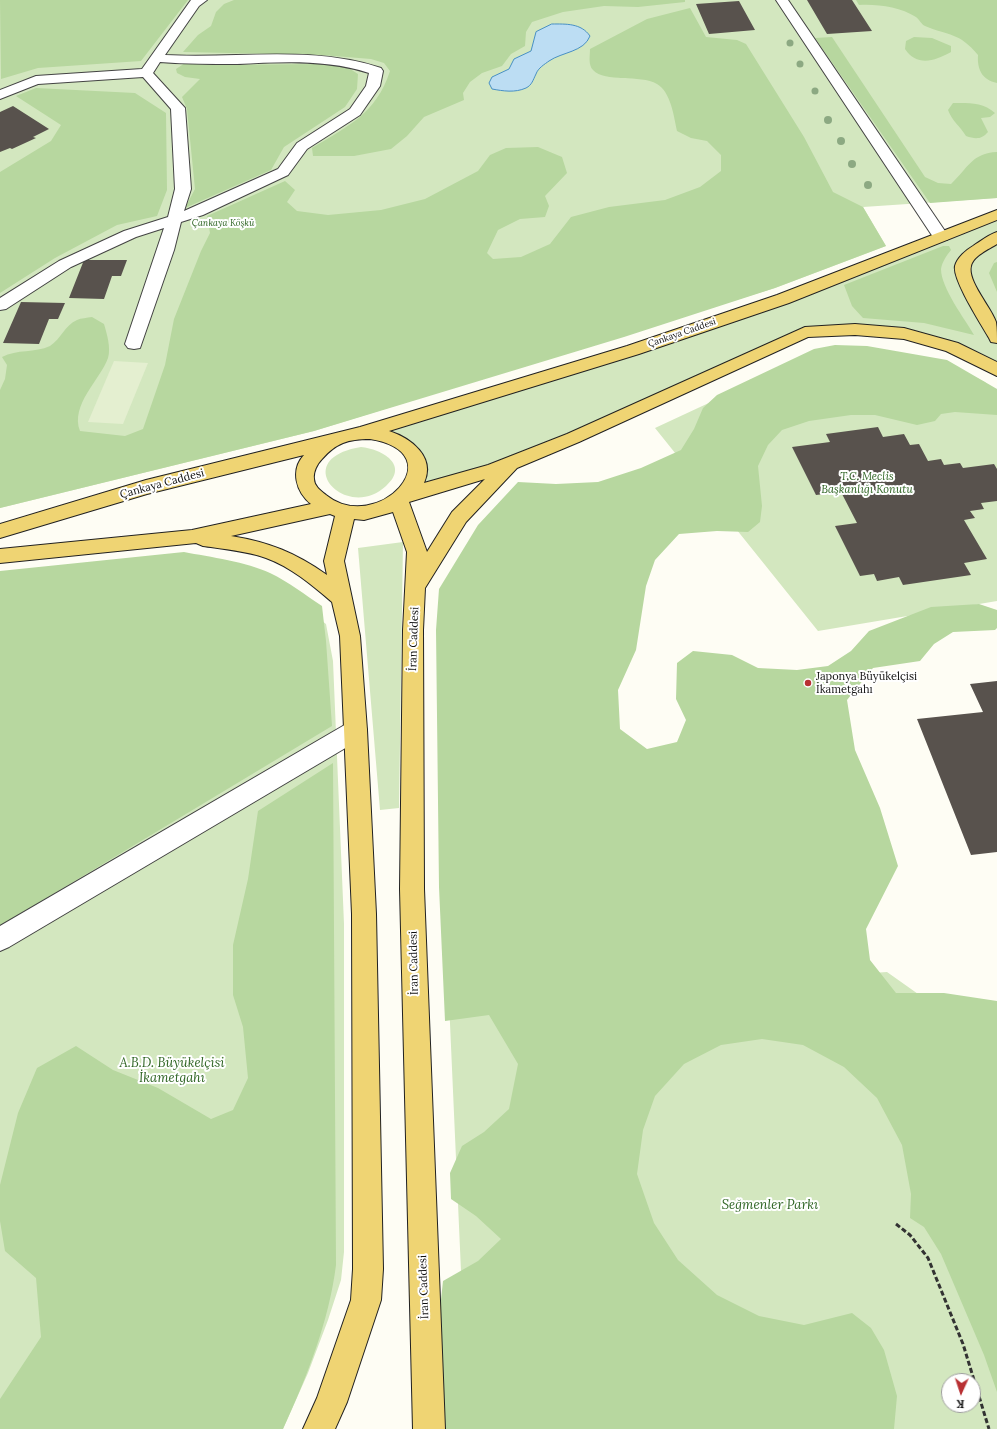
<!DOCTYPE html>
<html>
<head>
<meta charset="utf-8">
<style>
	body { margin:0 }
	#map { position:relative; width:997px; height:1429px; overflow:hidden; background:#fefdf4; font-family:Lora,serif }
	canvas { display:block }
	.north { position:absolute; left:941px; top:1373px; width:40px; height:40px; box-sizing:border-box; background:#fff; border:1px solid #9f9f9f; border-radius:50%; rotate:183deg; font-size:11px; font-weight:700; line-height:16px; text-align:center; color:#101010 }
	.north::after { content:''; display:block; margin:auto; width:14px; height:18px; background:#b83033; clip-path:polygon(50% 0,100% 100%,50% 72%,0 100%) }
</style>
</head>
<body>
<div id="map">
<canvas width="997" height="1429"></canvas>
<div class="north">K</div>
</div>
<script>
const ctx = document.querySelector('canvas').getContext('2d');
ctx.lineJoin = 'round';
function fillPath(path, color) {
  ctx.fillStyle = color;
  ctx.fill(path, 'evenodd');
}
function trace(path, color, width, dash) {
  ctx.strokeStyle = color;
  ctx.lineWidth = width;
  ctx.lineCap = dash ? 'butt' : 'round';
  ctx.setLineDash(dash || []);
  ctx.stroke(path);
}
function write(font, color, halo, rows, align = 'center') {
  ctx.font = font + ' Lora,serif';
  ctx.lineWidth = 4;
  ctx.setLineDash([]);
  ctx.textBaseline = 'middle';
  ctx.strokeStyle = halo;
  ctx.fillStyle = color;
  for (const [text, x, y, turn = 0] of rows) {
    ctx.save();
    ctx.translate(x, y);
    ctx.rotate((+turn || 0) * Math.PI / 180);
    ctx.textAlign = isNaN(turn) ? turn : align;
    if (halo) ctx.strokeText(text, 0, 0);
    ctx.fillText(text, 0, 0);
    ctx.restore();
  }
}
fillPath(new Path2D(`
	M 0,0 L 997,0 L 997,198 L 863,207 L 886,246 L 775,288 L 314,431 L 0,508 Z
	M 997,215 L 997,370 L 911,334 L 805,332 L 645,405 L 399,501 L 417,462 L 380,434 L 450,407 L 633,350 Z
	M 814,354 L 957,368 L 985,382 L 997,396 L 997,601 L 818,631 L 655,428 Z
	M 361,447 C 382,449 410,465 386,486 C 346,523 287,459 361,447 Z
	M 403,542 L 399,808 L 380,810 L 358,548 Z
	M 0,585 L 295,600 L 326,624 L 333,661 L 344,924 L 344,1252 L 341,1280 L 328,1320 L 308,1373 L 283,1429 L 0,1429 Z
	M 887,972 L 952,1018 L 997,1026 L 997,1429 L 468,1429 L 449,1001 ZM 949,1381 L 973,1381 L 973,1405 L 949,1405 Z`), '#d3e7bf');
fillPath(new Path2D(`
	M 0,0 L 188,0 L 141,61 L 38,68 L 1,79 Z
	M 234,0 L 685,0 L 685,2 L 638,7 L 604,6 L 563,12 L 532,22 L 526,32 L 525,46 L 511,54 L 502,66 L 482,73 L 470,82 L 463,93 L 464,100 L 424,117 L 407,136 L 391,149 L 354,156 L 313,156 L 312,148 C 348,126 376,114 390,71 L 384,63 L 371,59 L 322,55 L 183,52 L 198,35 L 211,26 L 216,12 L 224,4 Z
	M 856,0 L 997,0 L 997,83 C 982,80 977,69 978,55 C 959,32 949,36 925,26 C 921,24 920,20 916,17 C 900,7 878,4 859,5 Z
	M 690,8 L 706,37 L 737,40 L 746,44 L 804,137 L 833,192 L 863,207 L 886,246 L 775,288 L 624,337 L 314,431 L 0,508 L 0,390 L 5,379 L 7,365 L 2,357 C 17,349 35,353 50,346 C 61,339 65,325 77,320 C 81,318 87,318 92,317 L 104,324 C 107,334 111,348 108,358 C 100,380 70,405 80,431 L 125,436 L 143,429 L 165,365 L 174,319 L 201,251 L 210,233 L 207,216 L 285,181 L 295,190 L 287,202 L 297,211 L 328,215 L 381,210 L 425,199 L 478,171 L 490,155 L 506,148 L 538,147 L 562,157 L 567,173 L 545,196 L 549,206 L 545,217 L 520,219 L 498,230 L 487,253 L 493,259 L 521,257 L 550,244 L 571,217 L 609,207 L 665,200 L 700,187 L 721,171 L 721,155 L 707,141 L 691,138 L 677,131 C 674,117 671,92 657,84 C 640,74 605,83 593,70 C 588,65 590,56 590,49 L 647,19 Z
	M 832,37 L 925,177 L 938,183 L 951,184 C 968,168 972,153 997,152 L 997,198 L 930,203 L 815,38 Z
	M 914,37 L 932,38 L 951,46 L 951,52 C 935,61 917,67 905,49 L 906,41 Z
	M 185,63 L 209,65 L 320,64 L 347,67 L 358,74 L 357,89 L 345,107 L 284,147 L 271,170 L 185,208 L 195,189 L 187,109 L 182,97 L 200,79 L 185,77 L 177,73 L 176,69 Z
	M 36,88 L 135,93 L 166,113 L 167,190 L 157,216 L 117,225 L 55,258 L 0,293 L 0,172 L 51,141 L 61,125 L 16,96 Z
	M 953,103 C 969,103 983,102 995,113 L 990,117 L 981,118 L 988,132 C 981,140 975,139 966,136 C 960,126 952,121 948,110 Z
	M 943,246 L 949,246 L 951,250 C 947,255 942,262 941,269 C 941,288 965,319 974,335 L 924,323 L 863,318 L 852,306 L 844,285 Z
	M 997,262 L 997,292 L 989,273 L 994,263 Z
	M 835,345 L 867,346 L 947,360 L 997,389 L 997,415 L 955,412 L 941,414 L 935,421 L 917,425 L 875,415 L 851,415 L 809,421 L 782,430 L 768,445 L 758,466 L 762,506 L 760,522 L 748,532 L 717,531 L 679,534 L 655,560 L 646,586 L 636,650 L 618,690 L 620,729 L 647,749 L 677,742 L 686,720 L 676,699 L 677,663 L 693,651 L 732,655 L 758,668 L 797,670 L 828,666 L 851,651 L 869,631 L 931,607 L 979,604 L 997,610 L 997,628 L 995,630 L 953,632 L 934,644 L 920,661 L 873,668 L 847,700 L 855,750 L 880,808 L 898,866 L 866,929 L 870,960 L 896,993 L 944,993 L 997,1001 L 997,1392 L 984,1355 L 941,1254 L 924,1227 L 910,1218 L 911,1194 L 902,1145 L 877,1098 L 844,1067 L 803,1045 L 762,1039 L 721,1045 L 684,1064 L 655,1096 L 643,1130 L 637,1174 L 654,1223 L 678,1260 L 717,1295 L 759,1316 L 804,1325 L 852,1313 L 871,1328 L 884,1350 L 897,1396 L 894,1429 L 443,1429 L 436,1346 L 443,1281 L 478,1261 L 501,1239 L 476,1216 L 451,1199 L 450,1173 L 462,1146 L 484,1132 L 509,1109 L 518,1064 L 489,1015 L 445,1021 L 439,887 L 436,630 L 439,589 L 478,525 L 518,482 L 556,484 L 598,482 L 641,468 L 681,450 L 694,429 L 703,408 L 717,395 L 814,349 Z
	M 184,552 C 210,557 247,562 270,573 C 289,582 305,595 322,606 L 326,641 L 332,726 L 0,926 L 0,571 Z
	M 333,763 L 336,1265 C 329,1321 307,1377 283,1429 L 0,1429 L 0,1399 L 41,1337 L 36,1278 L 5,1251 L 0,1221 L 0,1185 L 18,1113 L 37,1068 L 76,1046 L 113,1070 L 158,1088 L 211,1119 L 233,1110 L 248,1078 L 243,1027 L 233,995 L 233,945 L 248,879 L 258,811 Z`), '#b7d79f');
fillPath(new Path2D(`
	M 114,361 L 148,363 L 123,424 L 88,422 Z`), '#e4efd0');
const water = new Path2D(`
	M 552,24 C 566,24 581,23 590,36 C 584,52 562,52 549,61 C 545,64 538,68 536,74 C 533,80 532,85 526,88 C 515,93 503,91 492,89 L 489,83 L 492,77 L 509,69 L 514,59 L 531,51 L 536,32 Z`);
fillPath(water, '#bcddf3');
trace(water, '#4890c5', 1);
fillPath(new Path2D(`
	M 807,0 L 852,0 L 872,31 L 827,34 Z
	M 739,1 L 755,30 L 709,34 L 696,4 Z
	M 13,106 L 49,129 L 33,137 L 36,138 L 12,149 L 10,148 L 0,152 L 0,112 Z
	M 84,260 L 127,260 L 121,276 L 112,276 L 104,299 L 69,298 Z
	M 21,302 L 65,303 L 58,319 L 49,319 L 39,344 L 3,343 Z
	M 878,427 L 883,437 L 904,434 L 910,445 L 919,444 L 928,461 L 941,459 L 944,465 L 960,463 L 963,468 L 994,464 L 997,469 L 997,501 L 981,503 L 984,509 L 970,511 L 975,518 L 964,520 L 987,559 L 964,563 L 971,575 L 903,585 L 899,577 L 877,581 L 874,574 L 860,576 L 835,526 L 857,523 L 841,492 L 816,495 L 792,447 L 830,442 L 826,434 Z
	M 997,681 L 997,852 L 971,855 L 917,719 L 983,712 L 970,684 Z`), '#58524d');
const minor = new Path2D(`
	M 191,0 L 207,0 L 199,6 L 165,55 C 237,59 312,45 381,68 L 383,71 L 380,86 L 360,115 L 307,149 L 288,175 L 203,215 L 181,222 L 174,250 L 140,348 L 134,349 L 128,348 L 125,344 L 164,228 L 136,237 L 71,267 L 6,309 L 0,310 L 0,298 L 59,261 L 124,231 L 168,217 L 175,189 L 171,109 L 143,77 L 38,84 L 0,99 L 0,90 L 36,76 L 142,69 ZM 160,62 C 186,64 211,64 237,64 C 281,62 327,59 369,73 L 366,86 L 350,109 L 297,143 L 278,169 L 184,211 L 191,189 L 185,108 L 153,73 Z
	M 776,0 L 788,0 L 949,237 L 947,240 L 935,240 Z
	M 356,721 L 364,723 L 367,730 L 364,737 L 9,947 L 0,951 L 0,926 L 348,723 Z`);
const major = new Path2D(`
	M 997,210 L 997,220 L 789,303 L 639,354 L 389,431 C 411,438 436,457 424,483 L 488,465 L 567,434 L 805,327 L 855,324 L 904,328 L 958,343 L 997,362 L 997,376 L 946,351 L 904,339 L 855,335 L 808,337 L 579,442 L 517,468 L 466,522 L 425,588 L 423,630 L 424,889 L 445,1429 L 413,1429 L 400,889 L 403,630 L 407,552 L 393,512 L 364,520 L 354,519 L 344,561 L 360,636 L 367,730 L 376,914 L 383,1269 L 381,1300 L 347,1402 L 335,1429 L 303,1429 L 317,1398 L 351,1300 L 353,1269 L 352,914 L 340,636 L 332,602 C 312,585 291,567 266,558 C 246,551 224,549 203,546 L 196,543 L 0,563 L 0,549 L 192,530 L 311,504 C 296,492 290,470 304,455 L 147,494 L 0,538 L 0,524 L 146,480 L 360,427 L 627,346 L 777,295 ZM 370,439 C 456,453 377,536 326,495 C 321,491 314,486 314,479 C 313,472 317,464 322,459 C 336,443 348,439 370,439 ZM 485,479 L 452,512 L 427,552 L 409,502 ZM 330,514 L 335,516 L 324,561 L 327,575 C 296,553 269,542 231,536 Z
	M 997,232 L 997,244 C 989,249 973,256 971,266 C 967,281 991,307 996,322 C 997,328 997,337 997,343 L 991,342 L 989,338 C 981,324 952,279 955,266 C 957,258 966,250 973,246 C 981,241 988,235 997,232 Z`);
trace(minor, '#434343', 2);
trace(major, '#212121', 2);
trace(new Path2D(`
	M 896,1224 L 910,1235 L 928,1258 L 963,1344 L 989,1429`), '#323232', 3, [5, 2.5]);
fillPath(minor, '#fff');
fillPath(major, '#efd473');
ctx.fillStyle = '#8ca982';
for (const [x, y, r] of [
	[790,43,3.5],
	[800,64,3.5],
	[815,91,3.5],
	[828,120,4],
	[841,141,4],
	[852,164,4],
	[868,185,4]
]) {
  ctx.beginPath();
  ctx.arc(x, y, r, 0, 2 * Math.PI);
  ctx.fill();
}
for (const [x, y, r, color] of [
	[808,683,4,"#b83033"]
]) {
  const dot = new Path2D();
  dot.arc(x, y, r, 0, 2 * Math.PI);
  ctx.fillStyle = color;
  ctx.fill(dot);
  trace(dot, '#fff', 1.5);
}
write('italic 9px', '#2f6524', '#fff', [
	["Çankaya Köşkü",223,223]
]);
write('9px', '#101010', '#fff', [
	["Çankaya Caddesi",682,333,-19]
]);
write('italic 11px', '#2f6524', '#fff', [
	["T.C. Meclis",867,477],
	["Başkanlığı Konutu",867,490]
]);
write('11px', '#101010', '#fff', [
	["Çankaya Caddesi",162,484,-15],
	["İran Caddesi",414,639,-88],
	["İran Caddesi",414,963,-91],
	["İran Caddesi",424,1287,-92]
]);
write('11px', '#101010', '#fff', [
	["Japonya Büyükelçisi",816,677],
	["İkametgahı",816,690]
], 'left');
write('italic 13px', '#2f6524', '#fff', [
	["A.B.D. Büyükelçisi",172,1063],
	["İkametgahı",172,1078],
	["Seğmenler Parkı",770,1205]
]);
</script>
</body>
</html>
